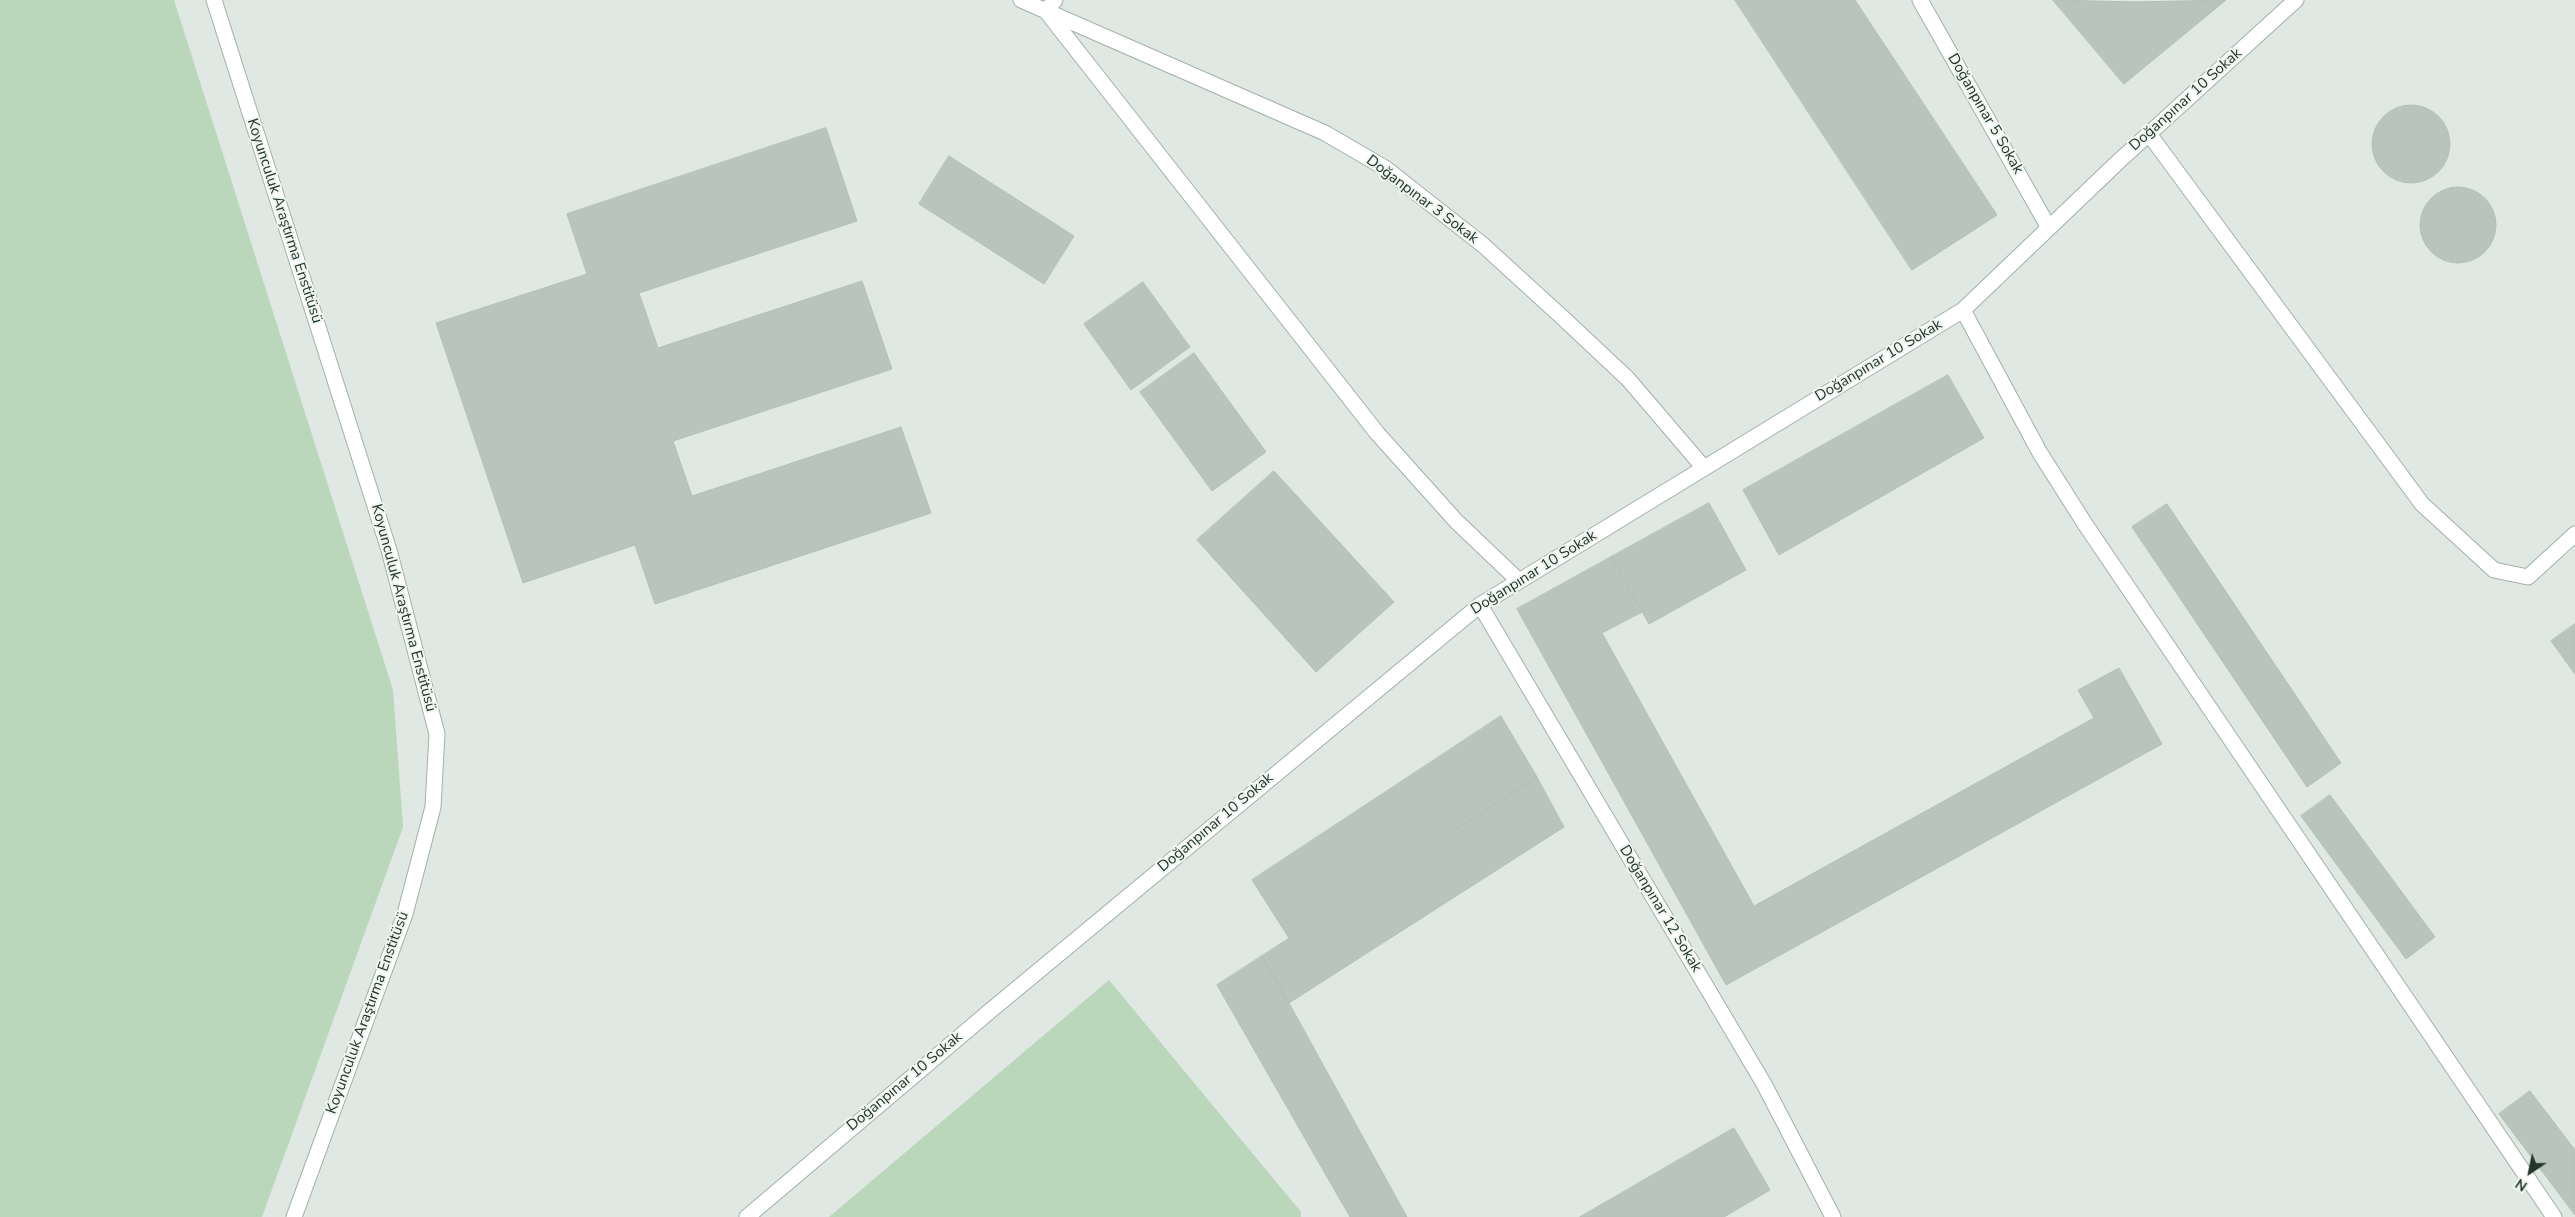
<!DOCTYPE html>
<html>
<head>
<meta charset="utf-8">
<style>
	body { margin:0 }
	#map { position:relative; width:2575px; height:1217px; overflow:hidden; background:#dfe8e2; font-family:"Nunito Sans",sans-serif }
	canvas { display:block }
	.north { position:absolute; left:2505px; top:1147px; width:50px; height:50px; -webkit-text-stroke:4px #eff5f0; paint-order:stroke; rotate:214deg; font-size:14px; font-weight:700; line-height:20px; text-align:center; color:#22362c }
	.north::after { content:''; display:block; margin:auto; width:18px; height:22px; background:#22362c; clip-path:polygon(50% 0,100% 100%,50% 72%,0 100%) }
</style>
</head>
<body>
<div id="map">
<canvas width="2575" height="1217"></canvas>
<div class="north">N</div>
</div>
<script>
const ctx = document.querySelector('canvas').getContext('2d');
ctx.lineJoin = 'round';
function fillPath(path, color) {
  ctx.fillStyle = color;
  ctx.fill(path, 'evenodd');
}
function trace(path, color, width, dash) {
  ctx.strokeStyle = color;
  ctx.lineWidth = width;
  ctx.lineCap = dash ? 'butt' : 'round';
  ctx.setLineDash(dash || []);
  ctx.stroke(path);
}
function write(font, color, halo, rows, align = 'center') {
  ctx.font = font + ' "Nunito Sans",sans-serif';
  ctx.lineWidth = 4;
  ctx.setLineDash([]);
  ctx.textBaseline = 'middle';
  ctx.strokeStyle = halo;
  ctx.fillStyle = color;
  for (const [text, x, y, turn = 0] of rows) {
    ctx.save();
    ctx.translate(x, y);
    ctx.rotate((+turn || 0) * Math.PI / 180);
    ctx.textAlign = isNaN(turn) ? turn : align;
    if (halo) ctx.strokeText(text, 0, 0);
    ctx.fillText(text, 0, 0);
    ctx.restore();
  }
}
fillPath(new Path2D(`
	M 0,0 L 174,0 L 393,690 L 403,827 L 262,1217 L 0,1217 Z
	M 1109,980 L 1301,1212 L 1301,1217 L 829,1217 Z`), '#bad7bb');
const building = new Path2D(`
	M 1735,0 L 1855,0 L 1997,215 L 1912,270 Z
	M 2053,0 L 2136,2 L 2226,0 L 2124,84 Z
	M2372 144a39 39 0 1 1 78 0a39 39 0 1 1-78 0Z
	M 826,128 L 857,221 L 639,293 L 658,348 L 862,281 L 892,369 L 673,441 L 692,496 L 901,427 L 931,513 L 655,604 L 635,545 L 523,583 L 436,323 L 587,274 L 567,214 Z
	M 949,156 L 1074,236 L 1044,284 L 919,204 Z
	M2420 225a38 38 0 1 1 76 0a38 38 0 1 1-76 0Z
	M 1143,282 L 1190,347 L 1131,390 L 1084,324 Z
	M 1194,353 L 1266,452 L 1212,491 L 1140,392 Z
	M 1948,375 L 1984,438 L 1779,555 L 1743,490 Z
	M 1274,471 L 1394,602 L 1316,672 L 1197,540 Z
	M 1709,503 L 1746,570 L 1649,624 L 1611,557 Z
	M 2167,504 L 2341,763 L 2307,787 L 2132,527 Z
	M 1611,557 L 1642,612 L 1602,633 L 1754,906 L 2094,718 L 2078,690 L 2119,668 L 2162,744 L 1726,985 L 1517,609 Z
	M 2575,624 L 2575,674 L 2551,641 Z
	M 1501,716 L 1537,777 L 1289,938 L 1252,880 Z
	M 1537,777 L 1564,827 L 1289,1003 L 1262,956 Z
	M 2330,795 L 2435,937 L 2406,959 L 2301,816 Z
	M 1262,956 L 1289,1003 L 1407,1217 L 1350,1217 L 1217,985 Z
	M 2530,1091 L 2575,1150 L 2575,1215 L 2499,1114 Z
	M 1734,1128 L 1770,1190 L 1724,1217 L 1580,1217 Z`);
fillPath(building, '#b8c5bd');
trace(building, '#b2c1b7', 1);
const lane = new Path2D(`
	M 1021,0 L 1325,133 L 1385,168 L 1483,245 L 1563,318 L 1628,379 L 1704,468
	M 1055,0 L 1046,11 L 1377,433 L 1456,521 L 1519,581
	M 1920,0 L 2049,228
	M 2149,134 L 2422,504 L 2494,570 L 2528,577 L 2575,534
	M 1963,310 L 2040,453 L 2085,524 L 2554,1217
	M 1480,605 L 1764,1084 L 1833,1217
	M 747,1217 L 990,1011 L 1480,605 L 1963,310 L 2119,161 L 2296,0`);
const secondary = new Path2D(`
	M 214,0 L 389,550 L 437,734 L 433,807 L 405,914 L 294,1217`);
trace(lane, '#a3afa8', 17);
trace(secondary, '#a0b2a7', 17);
trace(lane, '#fff', 15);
trace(secondary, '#fff', 15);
write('15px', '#22362c', '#eff5f0', [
	["Doğanpınar 10 Sokak",2186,100,-42],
	["Doğanpınar 5 Sokak",1985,114,60],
	["Doğanpınar 3 Sokak",1422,200,37],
	["Koyunculuk Araştırma Enstitüsü",284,221,72],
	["Doğanpınar 10 Sokak",1879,361,-31],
	["Doğanpınar 10 Sokak",1534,573,-32],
	["Koyunculuk Araştırma Enstitüsü",403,608,75],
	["Doğanpınar 10 Sokak",1216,823,-40],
	["Doğanpınar 12 Sokak",1660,909,59],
	["Koyunculuk Araştırma Enstitüsü",368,1013,-70],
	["Doğanpınar 10 Sokak",905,1082,-40]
]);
</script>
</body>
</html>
